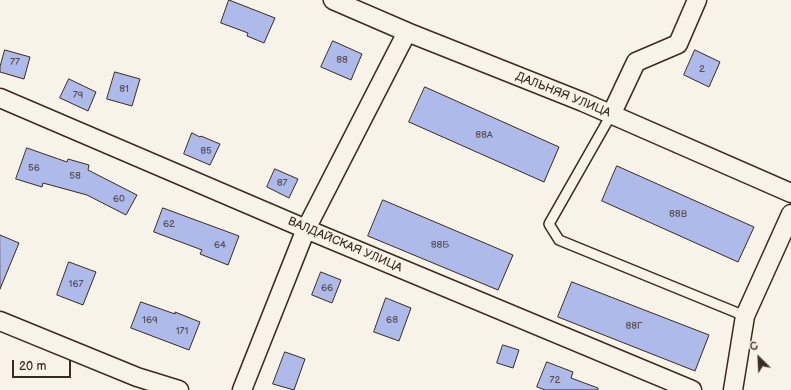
<!DOCTYPE html>
<html>
<head>
<meta charset="utf-8">
<style>
	body { margin:0 }
	#map { position:relative; width:791px; height:390px; overflow:hidden; background:#f7f3e8; font-family:"Balsamiq Sans",sans-serif }
	canvas { display:block }
	.north { position:absolute; left:739px; top:338px; width:40px; height:40px; -webkit-text-stroke:3px #f7f3e8; paint-order:stroke; rotate:336deg; font-size:11px; font-weight:700; line-height:16px; text-align:center; color:#3b2a1e }
	.north::after { content:''; display:block; margin:auto; width:14px; height:18px; background:#3b2a1e; clip-path:polygon(50% 0,100% 100%,50% 72%,0 100%) }
	.scale { position:absolute; left:12px; top:360px; width:59px; height:18px; box-sizing:border-box; border:2px solid #3b2a1e; border-top:0; padding-left:5px; font-size:12px; line-height:14px; white-space:nowrap; color:#3b2a1e; -webkit-text-stroke:3px #f7f3e8; paint-order:stroke }
</style>
</head>
<body>
<div id="map">
<canvas width="791" height="390"></canvas>
<div class="north">С</div>
<div class="scale">20 m</div>
</div>
<script>
const ctx = document.querySelector('canvas').getContext('2d');
ctx.lineJoin = 'round';
function fillPath(path, color) {
  ctx.fillStyle = color;
  ctx.fill(path, 'evenodd');
}
function trace(path, color, width, dash) {
  ctx.strokeStyle = color;
  ctx.lineWidth = width;
  ctx.lineCap = dash ? 'butt' : 'round';
  ctx.setLineDash(dash || []);
  ctx.stroke(path);
}
function write(font, color, halo, rows, align = 'center') {
  ctx.font = font + ' "Balsamiq Sans",sans-serif';
  ctx.lineWidth = 3;
  ctx.setLineDash([]);
  ctx.textBaseline = 'middle';
  ctx.strokeStyle = halo;
  ctx.fillStyle = color;
  for (const [text, x, y, turn = 0] of rows) {
    ctx.save();
    ctx.translate(x, y);
    ctx.rotate((+turn || 0) * Math.PI / 180);
    ctx.textAlign = isNaN(turn) ? turn : align;
    if (halo) ctx.strokeText(text, 0, 0);
    ctx.fillText(text, 0, 0);
    ctx.restore();
  }
}
const building = new Path2D(`
	M 229,0 L 275,18 L 264,43 L 247,36 L 248,33 L 221,23 Z
	M 333,41 L 362,54 L 351,80 L 321,67 Z
	M 5,50 L 30,57 L 24,79 L 0,72 L 0,67 Z
	M 695,50 L 720,62 L 709,87 L 684,75 Z
	M 115,72 L 140,79 L 132,106 L 107,99 Z
	M 69,79 L 96,92 L 88,111 L 60,98 Z
	M 425,87 L 559,147 L 544,182 L 409,122 Z
	M 192,133 L 200,137 L 201,136 L 220,144 L 210,165 L 184,154 Z
	M 27,148 L 67,162 L 68,159 L 89,165 L 88,170 L 137,195 L 126,215 L 87,195 L 43,183 L 42,187 L 16,179 Z
	M 617,166 L 754,227 L 738,262 L 602,201 Z
	M 275,169 L 298,179 L 289,198 L 267,187 Z
	M 383,200 L 513,255 L 498,290 L 368,236 Z
	M 163,208 L 239,236 L 228,265 L 200,254 L 202,250 L 154,232 Z
	M 0,235 L 19,243 L 0,289 Z
	M 69,262 L 96,272 L 83,305 L 57,295 Z
	M 321,272 L 341,280 L 332,303 L 312,295 Z
	M 572,282 L 709,335 L 695,371 L 558,317 Z
	M 386,298 L 411,308 L 399,341 L 374,332 Z
	M 141,302 L 175,314 L 175,312 L 200,322 L 189,350 L 131,328 Z
	M 503,345 L 519,350 L 513,368 L 497,363 Z
	M 285,352 L 305,359 L 294,390 L 273,384 Z
	M 547,362 L 573,372 L 571,378 L 598,388 L 598,390 L 545,390 L 537,387 Z`);
fillPath(building, '#aebaea');
trace(building, '#3b2a1e', 1);
const lane = new Path2D(`
	M 611,115 L 549,224 L 559,240 L 745,316`);
const street = new Path2D(`
	M 333,0 L 407,32 L 583,102 L 791,193
	M 0,98 L 306,229 L 692,390
	M 611,115 L 636,62 L 678,44 L 697,0
	M 0,321 L 137,377 L 179,390
	M 242,390 L 306,229 L 407,32
	M 733,390 L 745,316 L 791,214`);
trace(lane, '#3b2a1e', 12);
trace(street, '#3b2a1e', 21);
trace(lane, '#f7f3e8', 9);
trace(street, '#f7f3e8', 18);
write('10px', '#584e51', null, [
	["88",342,60],
	["77",15,62],
	["2",702,69],
	["81",124,89],
	["79",78,95],
	["88А",484,135],
	["85",206,151],
	["56",34,168],
	["58",75,176],
	["87",282,183],
	["60",119,199],
	["88В",678,214],
	["62",169,224],
	["64",220,245],
	["88Б",440,245],
	["167",76,284],
	["66",327,288],
	["169",150,320],
	["68",392,320],
	["88Г",634,326],
	["171",182,331],
	["72",555,380]
]);
write('12px', '#3b2a1e', '#f7f3e8', [
	["ДАЛЬНЯЯ УЛИЦА",563,95,22],
	["ВАЛДАЙСКАЯ УЛИЦА",345,245,23]
]);
</script>
</body>
</html>
